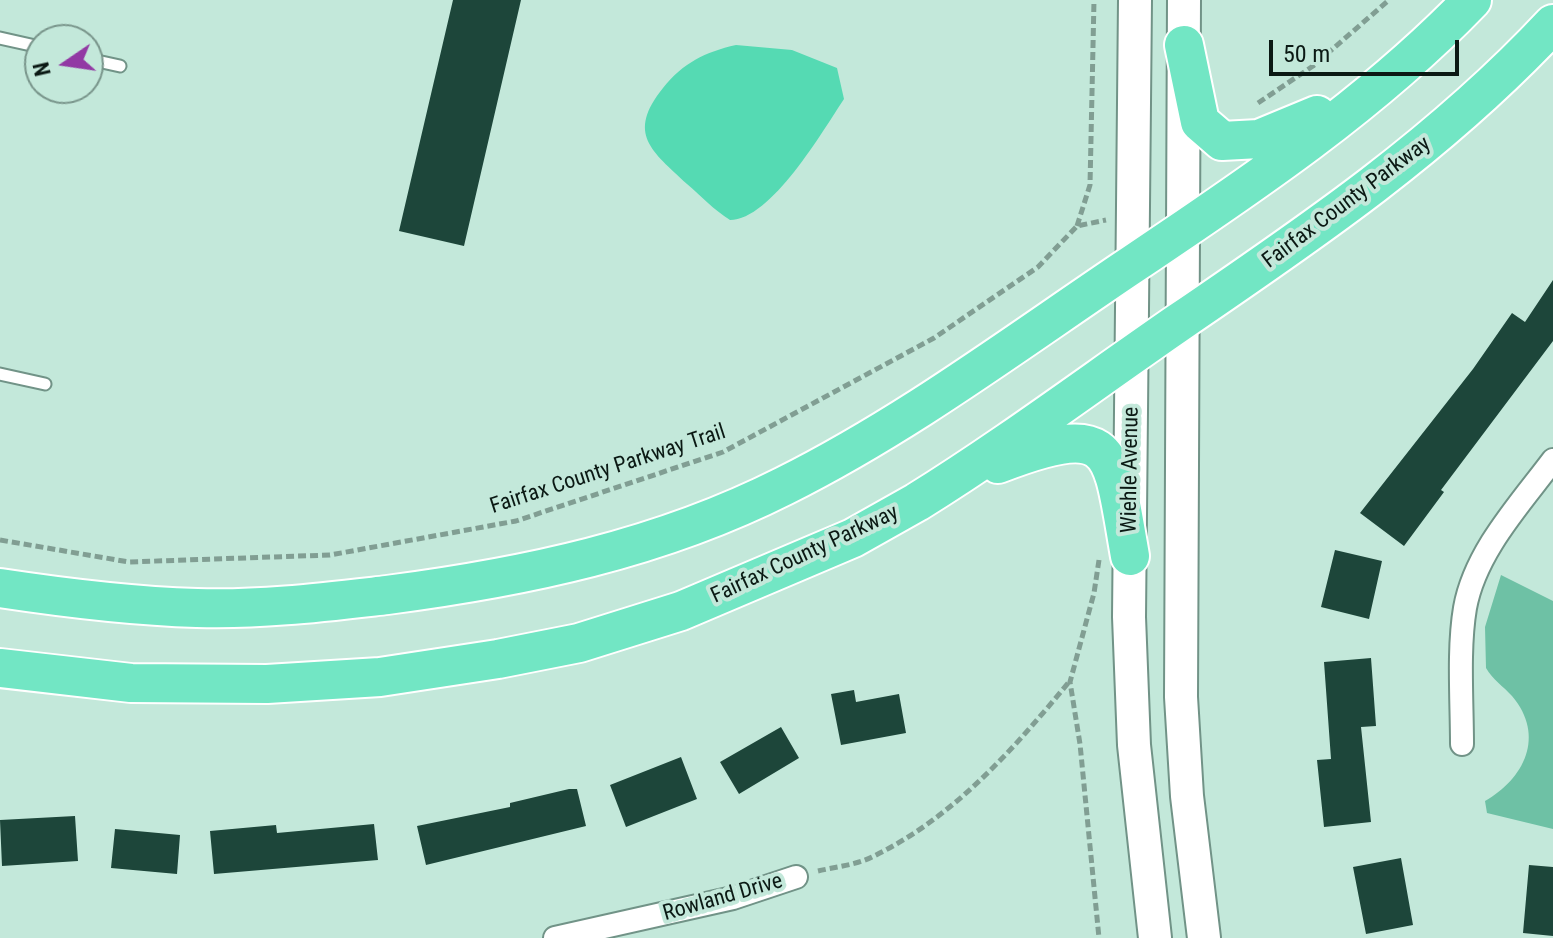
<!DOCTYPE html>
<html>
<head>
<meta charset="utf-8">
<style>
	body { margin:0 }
	#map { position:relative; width:1553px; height:938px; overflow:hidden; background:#c3e8da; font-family:"Roboto Condensed",sans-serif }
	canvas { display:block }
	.north { position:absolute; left:24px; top:24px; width:80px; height:80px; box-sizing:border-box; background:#c3e8da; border:2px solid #79958b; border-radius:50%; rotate:257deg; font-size:22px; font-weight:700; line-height:32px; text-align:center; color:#0b1914 }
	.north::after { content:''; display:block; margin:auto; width:28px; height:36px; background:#9239a4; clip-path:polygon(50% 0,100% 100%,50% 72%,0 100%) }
	.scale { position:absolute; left:1269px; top:40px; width:190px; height:36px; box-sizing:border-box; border:4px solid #0b1914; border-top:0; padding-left:10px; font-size:24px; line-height:28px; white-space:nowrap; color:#0b1914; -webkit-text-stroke:6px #c3e8da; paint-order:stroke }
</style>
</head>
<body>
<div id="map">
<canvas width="1553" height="938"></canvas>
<div class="north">N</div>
<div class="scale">50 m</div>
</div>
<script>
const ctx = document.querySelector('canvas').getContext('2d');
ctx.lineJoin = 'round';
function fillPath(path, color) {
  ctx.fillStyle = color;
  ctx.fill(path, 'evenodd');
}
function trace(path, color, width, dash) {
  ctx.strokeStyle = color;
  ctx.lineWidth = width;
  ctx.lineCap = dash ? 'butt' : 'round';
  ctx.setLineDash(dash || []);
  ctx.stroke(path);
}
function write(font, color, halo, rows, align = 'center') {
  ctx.font = font + ' "Roboto Condensed",sans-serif';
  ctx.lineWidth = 8;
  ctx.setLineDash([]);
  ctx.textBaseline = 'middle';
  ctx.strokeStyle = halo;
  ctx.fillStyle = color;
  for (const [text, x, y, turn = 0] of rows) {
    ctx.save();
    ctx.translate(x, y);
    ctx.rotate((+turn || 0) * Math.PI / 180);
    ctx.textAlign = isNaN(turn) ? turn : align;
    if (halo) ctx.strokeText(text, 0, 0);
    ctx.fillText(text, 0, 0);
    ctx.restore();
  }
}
fillPath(new Path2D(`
	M 1501,575 L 1553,601 L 1553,829 L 1487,813 L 1485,801 C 1524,779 1546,736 1512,696 C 1503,686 1493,680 1486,668 L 1485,627 Z`), '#6ec1a5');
fillPath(new Path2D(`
	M 736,45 L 792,50 L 837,68 L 844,99 C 822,132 771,220 730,220 C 714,210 701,196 687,184 C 652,151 626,134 663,88 C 683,63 705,52 736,45 Z`), '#55dab3');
fillPath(new Path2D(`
	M 453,0 L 521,0 L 464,246 L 399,231 Z
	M 1553,280 L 1553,341 L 1441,490 L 1444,492 L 1404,546 L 1360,513 L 1473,369 L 1512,313 L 1525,322 Z
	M 1335,550 L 1382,561 L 1369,619 L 1321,607 Z
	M 1371,658 L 1376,726 L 1361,727 L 1371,822 L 1324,827 L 1317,760 L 1331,759 L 1324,662 Z
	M 854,690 L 856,702 L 899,694 L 906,733 L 841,745 L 831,694 Z
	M 781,727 L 799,758 L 739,794 L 720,762 Z
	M 681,757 L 697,799 L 626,827 L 610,785 Z
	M 569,789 L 577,789 L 586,826 L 426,865 L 417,826 L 510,807 L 510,803 Z
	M 75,816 L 78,861 L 2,866 L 0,820 Z
	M 374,824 L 378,860 L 214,874 L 210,831 L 276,825 L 277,833 Z
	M 115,829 L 180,835 L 177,874 L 111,868 Z
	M 1401,858 L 1413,925 L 1366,934 L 1353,867 Z
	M 1529,865 L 1553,867 L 1553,936 L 1523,933 Z`), '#1d463a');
const service = new Path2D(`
	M 0,38 L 40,47
	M 88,59 L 120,66
	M 0,374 L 45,384`);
const minor = new Path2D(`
	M 1462,744 C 1462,702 1458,649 1465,608 C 1475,552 1520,504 1553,460
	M 555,938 L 733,898 L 796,877`);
const secondary = new Path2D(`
	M 1135,0 L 1129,617 L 1134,745 L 1155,938
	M 1184,0 L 1181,697 L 1187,796 L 1204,938`);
const trunk = new Path2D(`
	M 1184,45 L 1200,122 L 1222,141 L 1259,139 L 1317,115
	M 998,464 C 1117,418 1111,449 1130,556
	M 0,588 C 66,598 131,606 197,608 C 261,610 325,602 387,595 C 525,577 659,549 784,486 C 908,424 1018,341 1133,264 C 1251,185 1373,103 1472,0
	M 0,668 L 131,683 L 267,684 L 380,677 L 498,659 L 579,643 L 681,611 L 853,538 L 917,502 C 1007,446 1091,383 1178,323 C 1312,232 1442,143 1553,24`);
trace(service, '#719387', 15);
trace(minor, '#719387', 26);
trace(secondary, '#719387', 36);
trace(trunk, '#fff', 42);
trace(new Path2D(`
	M 1258,103 L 1313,66 L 1389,0
	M 1077,226 L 1090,185 L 1094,0
	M 0,540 L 129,562 L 330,555 L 516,521 L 723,452 L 934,338 L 1038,267 L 1077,226 L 1106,220
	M 1099,560 L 1094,593 L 1070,682 L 1080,744 L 1099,938
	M 818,871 C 835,867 856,865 872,857 C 953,818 1012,751 1069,682`), '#819e93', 5, [8, 4]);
trace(service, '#fff', 11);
trace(minor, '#fff', 22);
trace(secondary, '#fff', 32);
trace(trunk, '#72e6c4', 38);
write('22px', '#0b1914', '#c3e8da', [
	["Fairfax County Parkway",1347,203,-37],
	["Fairfax County Parkway Trail",608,470,-18],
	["Wiehle Avenue",1131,470,-89],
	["Fairfax County Parkway",805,555,-25],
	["Rowland Drive",723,898,-16]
]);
</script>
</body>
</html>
